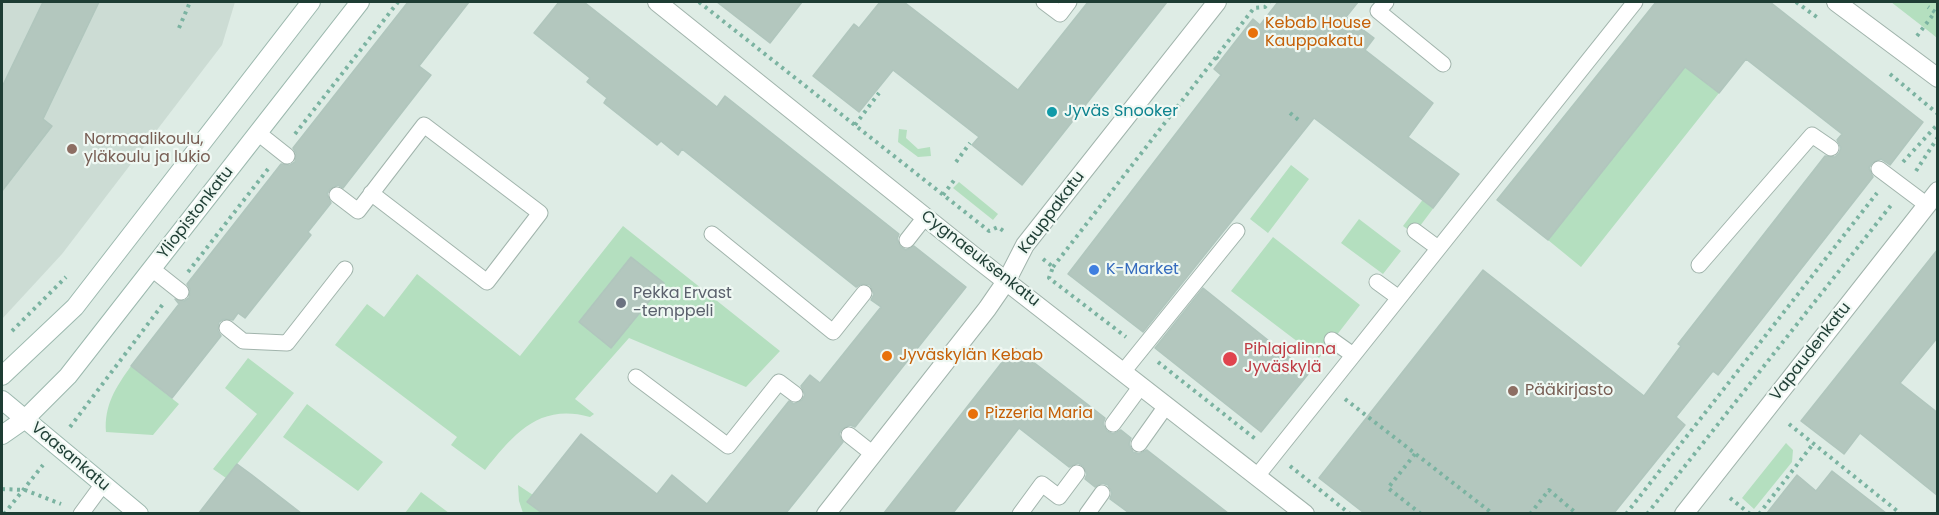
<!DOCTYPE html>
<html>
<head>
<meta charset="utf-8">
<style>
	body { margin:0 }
	#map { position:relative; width:1939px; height:515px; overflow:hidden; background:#deece5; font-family:Poppins,sans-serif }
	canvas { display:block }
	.frame { position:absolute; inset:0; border:3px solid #1e3d34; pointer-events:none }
</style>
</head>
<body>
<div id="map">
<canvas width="1939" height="515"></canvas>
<div class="frame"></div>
</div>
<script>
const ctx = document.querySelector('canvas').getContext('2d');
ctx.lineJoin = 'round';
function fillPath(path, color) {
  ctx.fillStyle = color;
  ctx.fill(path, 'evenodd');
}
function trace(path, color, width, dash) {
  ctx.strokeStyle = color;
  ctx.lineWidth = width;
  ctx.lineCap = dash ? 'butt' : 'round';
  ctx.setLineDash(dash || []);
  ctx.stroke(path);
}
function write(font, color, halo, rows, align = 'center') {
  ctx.font = font + ' Poppins,sans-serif';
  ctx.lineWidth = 4.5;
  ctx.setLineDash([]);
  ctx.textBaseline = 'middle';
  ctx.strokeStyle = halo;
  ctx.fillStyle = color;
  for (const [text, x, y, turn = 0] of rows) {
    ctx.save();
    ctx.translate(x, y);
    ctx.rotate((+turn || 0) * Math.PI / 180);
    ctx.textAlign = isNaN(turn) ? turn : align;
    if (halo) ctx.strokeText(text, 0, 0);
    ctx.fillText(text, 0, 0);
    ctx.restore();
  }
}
fillPath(new Path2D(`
	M 2,2 L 235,2 L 222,45 L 62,254 L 2,319 Z`), '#ccdcd4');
fillPath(new Path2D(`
	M 1891,2 L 1937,2 L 1937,38 L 1931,33 Z
	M 1685,67 L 1719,93 L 1581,267 L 1548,240 Z
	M 899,129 L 907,130 L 906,138 L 918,149 L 930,147 L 931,156 L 918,157 L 898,142 Z
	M 1291,165 L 1309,179 L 1268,233 L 1250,219 Z
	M 1448,166 L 1459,174 L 1414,234 L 1403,226 Z
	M 959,182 L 998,214 L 993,220 L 953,188 Z
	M 1359,219 L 1401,251 L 1383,274 L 1341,243 Z
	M 623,226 L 780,351 L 746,387 L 629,338 L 575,399 L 594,414 L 590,417 C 539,403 514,434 485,470 L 451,445 L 457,437 L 335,345 L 367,304 L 384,317 L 417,274 L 520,356 Z
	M 1273,237 L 1360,305 L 1319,358 L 1231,291 Z
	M 248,358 L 294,393 L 226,478 L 213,469 L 257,414 L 225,388 Z
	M 131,366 L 179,404 L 153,435 L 106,432 C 104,405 116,387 131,366 Z
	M 307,404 L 383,462 L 358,491 L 283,437 Z
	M 1786,443 L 1793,450 L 1792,462 L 1754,509 L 1742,498 Z
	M 518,485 L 533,495 L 527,502 L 542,513 L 523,513 L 519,501 Z
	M 421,492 L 449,513 L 405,513 Z`), '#b4dfbf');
const building = new Path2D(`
	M 43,2 L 99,2 L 43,119 L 52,126 L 2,191 L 2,87 Z
	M 408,2 L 469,2 L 419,66 L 431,75 L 343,188 L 338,185 L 330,189 L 327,194 L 331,203 L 308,232 L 311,235 L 245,318 L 238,313 L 233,320 L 224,319 L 219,322 L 218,331 L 221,336 L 172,398 L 131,366 L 179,304 L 175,299 L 184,301 L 189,298 L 190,289 L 187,284 L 281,164 L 290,165 L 295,162 L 296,153 L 293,148 Z
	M 559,2 L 584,2 L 717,107 L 725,96 L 899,234 L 897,239 L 901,247 L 906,250 L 914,246 L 966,287 L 855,427 L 850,425 L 842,429 L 839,434 L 843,442 L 786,513 L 542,513 L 527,502 L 581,434 L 657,494 L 672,475 L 707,504 L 789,401 L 794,404 L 802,400 L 805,395 L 801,386 L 810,375 L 820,383 L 881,307 L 871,300 L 874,294 L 870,285 L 861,284 L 856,287 L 682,149 L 678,155 L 661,141 L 657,145 L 604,103 L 607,98 L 587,82 L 590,78 L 534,33 Z
	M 717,2 L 802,2 L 770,43 Z
	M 880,2 L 904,2 L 1018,90 L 1088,2 L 1167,2 L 1022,185 L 972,145 L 979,137 L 893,70 L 859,112 L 813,76 L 854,24 L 859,28 Z
	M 1278,2 L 1358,2 L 1346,17 L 1374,38 L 1365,50 L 1433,103 L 1408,137 L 1459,174 L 1433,208 L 1314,118 L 1143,332 L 1068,274 L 1221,75 L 1214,69 L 1253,19 L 1260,25 Z
	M 1656,2 L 1770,2 L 1923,122 L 1890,165 L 1881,159 L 1872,163 L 1869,168 L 1873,177 L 1718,375 L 1713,371 L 1676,417 L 1685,425 L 1614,513 L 1364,513 L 1319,478 L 1483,270 L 1644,396 L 1681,346 L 1678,344 L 1825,156 L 1835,157 L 1839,153 L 1841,148 L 1837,140 L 1842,134 L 1746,59 L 1719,93 L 1685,67 L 1548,240 L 1497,200 Z
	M 1938,249 L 1938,337 L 1900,383 L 1938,413 L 1938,496 L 1860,433 L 1844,454 L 1801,421 Z
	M 631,257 L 664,283 L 611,348 L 579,322 Z
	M 1203,288 L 1309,373 L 1261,432 L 1155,348 Z
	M 1014,347 L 1105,418 L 1103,424 L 1107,431 L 1113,434 L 1121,430 L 1131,438 L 1129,444 L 1133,452 L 1139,454 L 1147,450 L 1228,513 L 1129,513 L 1110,499 L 1112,493 L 1108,485 L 1102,483 L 1095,487 L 1085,479 L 1087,474 L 1083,466 L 1078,463 L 1069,467 L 1019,428 L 953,513 L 884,513 Z
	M 237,464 L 252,475 L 301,513 L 199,513 Z
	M 1832,471 L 1886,513 L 1767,513 L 1797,475 L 1816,491 Z`);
fillPath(building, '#b3c7be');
trace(building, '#b0c6bd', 1.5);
const lane = new Path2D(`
	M 1044,2 L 1060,14 L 1069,2
	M 1386,2 L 1378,11 L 1443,64
	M 258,133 L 287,156
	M 1879,169 L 1927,205
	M 337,195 L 358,211 L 424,125 L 540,213 L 487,282 L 371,193
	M 1415,231 L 1438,248
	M 712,234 L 833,332 L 864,293
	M 907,240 L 925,217
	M 1699,265 L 1812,135 L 1831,148
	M 152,269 L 181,292
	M 1377,282 L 1399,298
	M 227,328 L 243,341 L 287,343 L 345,269
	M 1332,340 L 1353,355
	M 1123,372 L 1237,231
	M 636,377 L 728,446 L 779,382 L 795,394
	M 1113,424 L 1141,386
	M 849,435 L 873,454
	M 1139,444 L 1166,406
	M 1257,476 L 1635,2
	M 81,514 L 103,484
	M 1020,514 L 1042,484 L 1059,497 L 1077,473
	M 1087,514 L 1102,493`);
const street = new Path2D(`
	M 657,2 L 975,257 L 1305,514
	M 1836,2 L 1938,78
	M 826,514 L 987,309 L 1007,280 L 1025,245 L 1217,2
	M 1684,514 L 1938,191`);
const secondary = new Path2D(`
	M 2,376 L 75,307 L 311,2
	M 2,400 L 139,514
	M 2,435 L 25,419 L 68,376 L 360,2`);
trace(lane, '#a1b4ac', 17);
trace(street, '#a1b4ac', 20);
trace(secondary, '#9cb8ae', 20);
trace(new Path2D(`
	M 699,2 L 989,231 L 998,227 L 1005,232
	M 1796,2 L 1818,18
	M 179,28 L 190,2
	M 1917,36 L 1935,12 L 1928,7
	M 1216,57 L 1220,61
	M 1890,74 L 1938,114
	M 1290,113 L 1301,122
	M 855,125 L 879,93
	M 295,134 L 398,2
	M 956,162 L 970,143
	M 1903,162 L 1938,124
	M 1916,171 L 1938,137
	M 943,195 L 955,179
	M 1043,259 L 1053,267 L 1049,278 L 1126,337
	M 1053,267 L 1254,8 L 1265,7 L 1269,2
	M 188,272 L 268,169
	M 12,331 L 66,277
	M 1158,362 L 1258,441
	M 1345,399 L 1493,514
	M 1789,424 L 1901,514
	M 70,427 L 163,304
	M 1415,454 L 1388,488 L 1421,514
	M 1290,466 L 1350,514
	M 2,489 L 25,490 L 61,504
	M 1730,498 L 1750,514
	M 4,514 L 43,465
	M 1530,514 L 1549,490 L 1577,514
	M 1626,514 L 1877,193
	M 1647,514 L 1892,204
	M 1759,514 L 1813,444`), '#7bb3a1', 4, [3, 4.5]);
trace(lane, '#fff', 15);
trace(street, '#fff', 18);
trace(secondary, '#fff', 18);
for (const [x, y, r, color] of [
	[1253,33,6,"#e8710a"],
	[1052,112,6,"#0f9aa8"],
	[72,149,6,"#8d6e63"],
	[1094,270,6,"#3f7fe0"],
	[621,303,6,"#6b7280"],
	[887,356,6,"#e8710a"],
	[1230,359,8,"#e0444e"],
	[1513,391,6,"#8d6e63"],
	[973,414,6,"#e8710a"]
]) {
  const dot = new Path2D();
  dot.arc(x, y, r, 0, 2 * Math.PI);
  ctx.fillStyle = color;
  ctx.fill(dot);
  trace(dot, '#eff8f3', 2);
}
write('16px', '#c56008', '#eff8f3', [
	["Kebab House",1265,24],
	["Kauppakatu",1265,42],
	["Jyväskylän Kebab",899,356],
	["Pizzeria Maria",985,414]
], 'left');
write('16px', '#0d838f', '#eff8f3', [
	["Jyväs Snooker",1064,112]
], 'left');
write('16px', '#785e54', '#eff8f3', [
	["Normaalikoulu,",84,140],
	["yläkoulu ja lukio",84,158],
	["Pääkirjasto",1525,391]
], 'left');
write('16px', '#1e3d34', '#eff8f3', [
	["Yliopistonkatu",196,213,-52],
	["Kauppakatu",1052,213,-53],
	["Cygnaeuksenkatu",980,259,38],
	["Vapaudenkatu",1811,352,-52],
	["Vaasankatu",70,457,40]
]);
write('16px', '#366cbe', '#eff8f3', [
	["K-Market",1106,270]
], 'left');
write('16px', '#5b616d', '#eff8f3', [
	["Pekka Ervast",633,294],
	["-temppeli",633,312]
], 'left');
write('16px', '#be3a42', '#eff8f3', [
	["Pihlajalinna",1244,350],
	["Jyväskylä",1244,368]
], 'left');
</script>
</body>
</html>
